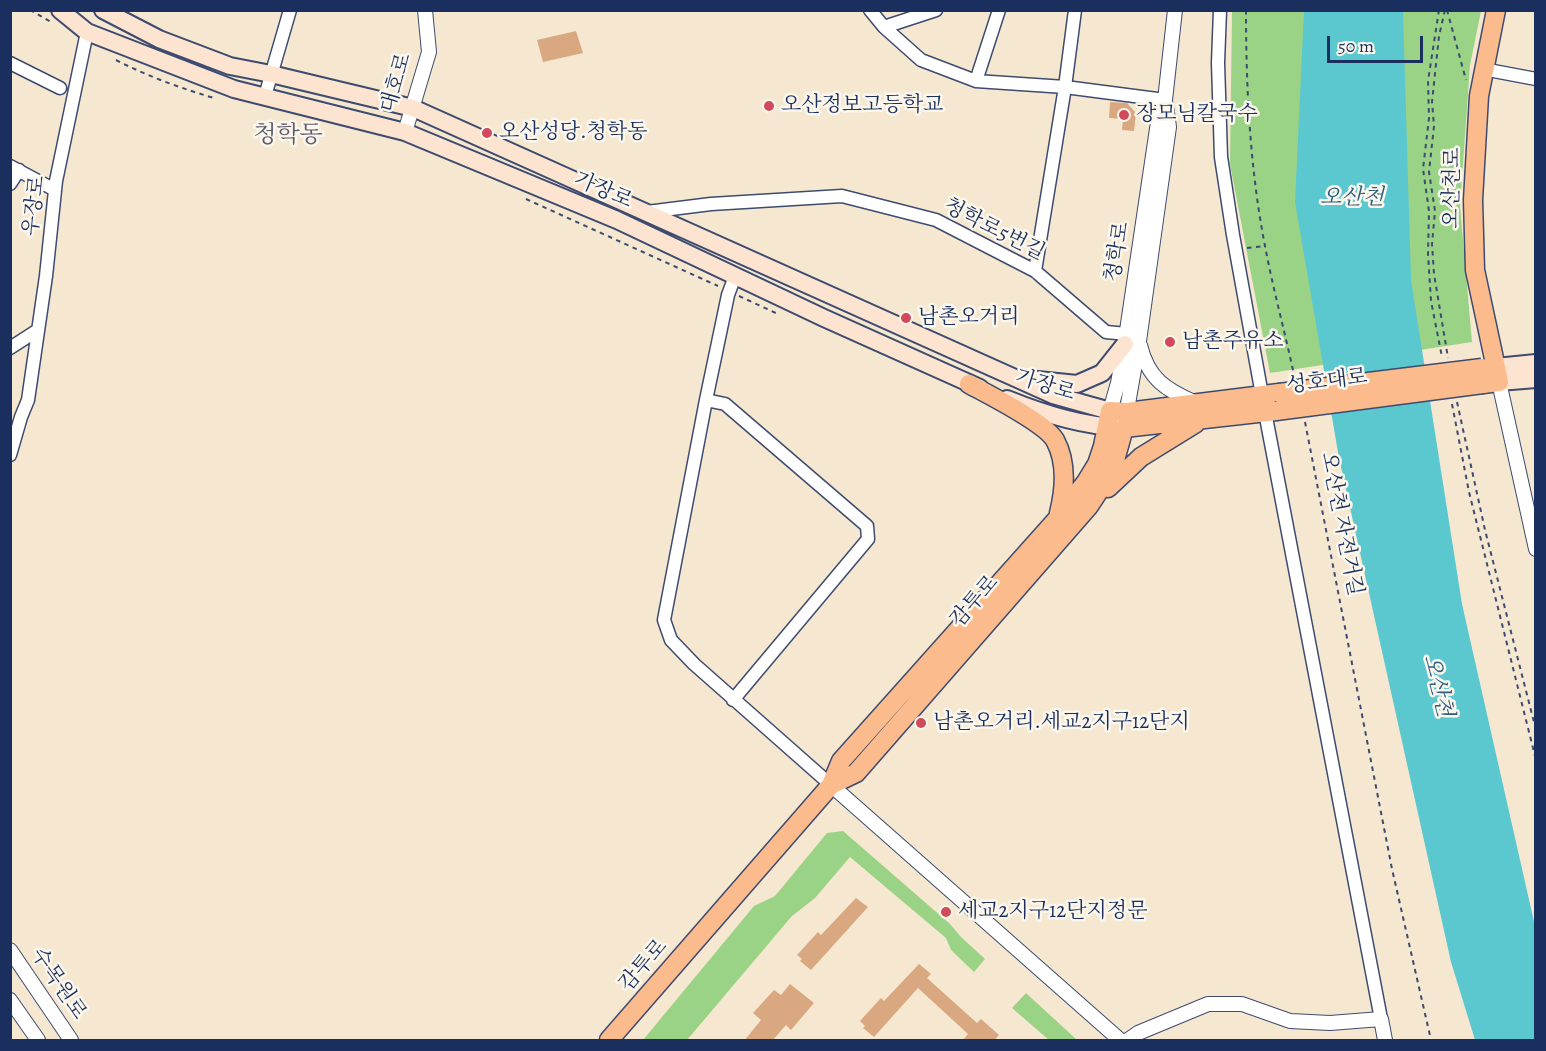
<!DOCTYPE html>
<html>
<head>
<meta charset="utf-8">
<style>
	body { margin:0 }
	#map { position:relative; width:1546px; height:1051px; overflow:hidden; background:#f6e7d0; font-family:Alegreya,serif }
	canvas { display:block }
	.frame { position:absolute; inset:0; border:12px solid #1b2f5e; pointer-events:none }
	.scale { position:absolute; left:1327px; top:36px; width:96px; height:27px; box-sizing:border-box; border:3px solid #1b2f5e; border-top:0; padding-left:8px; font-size:18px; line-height:21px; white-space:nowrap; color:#1b2f5e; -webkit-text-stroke:4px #fbf7ec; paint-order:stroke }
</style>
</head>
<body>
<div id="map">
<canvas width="1546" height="1051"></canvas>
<div class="frame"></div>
<div class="scale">50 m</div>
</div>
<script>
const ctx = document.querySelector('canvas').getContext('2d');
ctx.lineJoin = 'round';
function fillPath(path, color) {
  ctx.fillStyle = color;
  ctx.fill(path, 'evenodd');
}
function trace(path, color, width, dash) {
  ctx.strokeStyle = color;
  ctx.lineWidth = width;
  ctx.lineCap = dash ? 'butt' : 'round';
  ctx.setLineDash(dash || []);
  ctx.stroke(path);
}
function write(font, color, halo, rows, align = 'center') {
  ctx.font = font + ' Alegreya,"Noto Serif KR",serif';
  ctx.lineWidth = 5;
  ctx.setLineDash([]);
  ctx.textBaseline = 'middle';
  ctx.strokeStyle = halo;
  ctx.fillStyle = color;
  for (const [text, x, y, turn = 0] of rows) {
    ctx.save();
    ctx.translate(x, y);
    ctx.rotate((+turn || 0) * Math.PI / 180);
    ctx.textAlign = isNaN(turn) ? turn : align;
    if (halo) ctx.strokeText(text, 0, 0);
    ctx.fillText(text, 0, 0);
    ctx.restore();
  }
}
fillPath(new Path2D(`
	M 1232,11 L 1481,11 L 1470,65 L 1460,206 L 1472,342 L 1270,373 L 1230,164 Z
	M 843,831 L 950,924 L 961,937 L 985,959 L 974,972 L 951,950 L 946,938 L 850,857 L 815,898 L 792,916 L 687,1040 L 643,1040 L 754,906 L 775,896 L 827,833 Z
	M 1026,993 L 1076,1039 L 1076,1040 L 1049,1040 L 1012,1008 Z`), '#9ad386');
fillPath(new Path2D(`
	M 1304,11 L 1403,11 L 1411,280 L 1462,604 L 1535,926 L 1535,1040 L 1475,1040 L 1451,962 L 1339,458 L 1295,202 Z`), '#5bc8d0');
fillPath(new Path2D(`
	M 576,31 L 583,53 L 543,62 L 537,40 Z
	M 1110,102 L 1127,103 L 1136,113 L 1134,131 L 1122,130 L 1123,119 L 1109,118 Z
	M 856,898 L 868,907 L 811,970 L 800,961 L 802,959 L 797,955 L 818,932 L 821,935 Z
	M 919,964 L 931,974 L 927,978 L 977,1023 L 981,1019 L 999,1035 L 994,1041 L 962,1041 L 968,1034 L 918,988 L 874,1037 L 863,1028 L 865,1026 L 860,1021 L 881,998 L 884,1001 Z
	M 790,984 L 814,1003 L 791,1030 L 786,1025 L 772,1041 L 744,1041 L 761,1020 L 753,1013 L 774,990 L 781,995 Z`), '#d9a881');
const minor = new Path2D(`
	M 870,10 L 884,27 L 921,60 L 976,81 L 1065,87 L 1075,10
	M 1220,10 L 1218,63 L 1221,157 L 1233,235 L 1262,395
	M 884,27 L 936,10
	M 10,63 L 60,88
	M 1483,69 L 1536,79
	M 976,81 L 999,10
	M 265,96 L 290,10
	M 10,166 L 55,190
	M 10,184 L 19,170
	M 647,212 L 711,204 L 842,196 L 936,220 L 1035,271 L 1106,332 L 1127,334
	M 1035,271 L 1065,87 L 1165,100
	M 735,276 L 728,295 L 706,400 L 664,620 L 671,640 L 694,664 L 831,785
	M 10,348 L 38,330
	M 706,400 L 725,404 L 867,526 L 868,539 L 733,700
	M 1265,412 L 1381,1019
	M 10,455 L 21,417 L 28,400 L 46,276 L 56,181 L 87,32`);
const tertiary = new Path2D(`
	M 405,132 L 429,52 L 425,10
	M 1140,345 C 1148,379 1166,390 1196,403
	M 1499,382 L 1536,549
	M 1110,411 L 1118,383 L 1125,344 L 1158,122 L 1165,100 L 1175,10
	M 1125,421 L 1139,341 L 1169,127 L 1166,105
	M 831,785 L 1120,1040
	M 10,950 L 71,1040
	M 10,1000 L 38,1040
	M 1128,1040 L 1138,1033 L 1208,1004 L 1242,1004 L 1290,1021 L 1330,1023 L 1381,1019 L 1385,1040`);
const secondary = new Path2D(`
	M 60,10 L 87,32 L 234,89 L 405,132 L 617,220 L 824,318 L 980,388
	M 103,10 L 159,39 L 230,66 L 271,74 L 413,108 L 1053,395 L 1110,411
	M 1496,367 L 1536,363
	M 1028,379 L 1077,384 L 1102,373 L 1125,344
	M 1499,382 L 1536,379
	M 1007,399 C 1039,412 1083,426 1118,427`);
const primary = new Path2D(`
	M 969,384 C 989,395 1044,422 1055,440 C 1067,462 1065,489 1059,513
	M 1483,384 L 1499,382 L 1475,270 L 1473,200 L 1479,96 L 1496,10
	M 1108,488 L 1141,457 L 1196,423
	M 831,785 L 856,773 L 1089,506 L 1112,471 L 1124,428 L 1276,411
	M 609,1040 L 831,785 L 841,761 L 1058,518 L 1086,482 L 1097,464 L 1103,446 L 1110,411 L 1127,412 L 1279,393`);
trace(minor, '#3c4b6f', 15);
trace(tertiary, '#3c4b6f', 16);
trace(secondary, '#3c4b6f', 20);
trace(primary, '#3c4b6f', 21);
trace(new Path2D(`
	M 30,10 L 51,22
	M 1246,10 C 1246,89 1250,169 1265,246 C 1273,289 1285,332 1294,375
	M 1439,10 L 1428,81 L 1429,118 L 1423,169 L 1429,211 L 1428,254 L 1431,301 L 1442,357
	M 1445,10 L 1439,36 L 1432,102 L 1434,126 L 1429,172 L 1435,211 L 1432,244 L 1434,274 L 1448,358
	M 1447,10 L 1466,80
	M 116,60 C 147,76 180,88 214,98
	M 526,199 L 718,286
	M 1247,248 L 1265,246
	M 739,296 L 778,314
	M 1457,402 L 1485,530 L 1536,730
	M 1452,404 L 1469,492 L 1536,760
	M 1305,422 L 1392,869 L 1431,1040`), '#3c4b6f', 2, [4.5, 4.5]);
trace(minor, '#fff', 12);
trace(tertiary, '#fff', 14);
trace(secondary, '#fde4d1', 16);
trace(primary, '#fbbb8c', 18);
const primaryBridge = new Path2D(`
	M 1279,393 L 1482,368
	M 1276,411 L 1483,384`);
trace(primaryBridge, '#3c4b6f', 21, []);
trace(primaryBridge, '#fbbb8c', 18);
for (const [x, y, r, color] of [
	[769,106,6,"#d1495b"],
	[1124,115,6,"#d1495b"],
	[487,133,6,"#d1495b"],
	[906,318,6,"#d1495b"],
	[1170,342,6,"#d1495b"],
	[921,723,6,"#d1495b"],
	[946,912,6,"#d1495b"]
]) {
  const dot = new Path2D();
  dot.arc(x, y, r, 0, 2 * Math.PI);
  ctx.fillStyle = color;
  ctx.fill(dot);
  trace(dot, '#fbf7ec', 2);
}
write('21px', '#1b2f5e', '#fbf7ec', [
	["대호로",397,83,-74],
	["오산천로",1453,188,-89],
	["가장로",603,191,23],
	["우장로",35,206,-83],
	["청학로5번길",994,230,27],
	["청학로",1118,252,-81],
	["성호대로",1327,382,-7],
	["가장로",1045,386,17],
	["오산천 자전거길",1341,524,79],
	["감투로",975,602,-49],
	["감투로",644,966,-49],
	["수목원로",58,984,56]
]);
write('21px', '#1b2f5e', '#fbf7ec', [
	["오산정보고등학교",781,106],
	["장모님칼국수",1136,115],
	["오산성당.청학동",499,133],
	["남촌오거리",918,318],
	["남촌주유소",1182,342],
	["남촌오거리.세교2지구12단지",933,723],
	["세교2지구12단지정문",958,912]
], 'left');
write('italic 22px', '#2e5d80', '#fbf7ec', [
	["오산천",1352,199],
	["오산천",1437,686,76]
]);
write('24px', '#5e596a', '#fbf7ec', [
	["청학동",288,136]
]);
</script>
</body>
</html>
